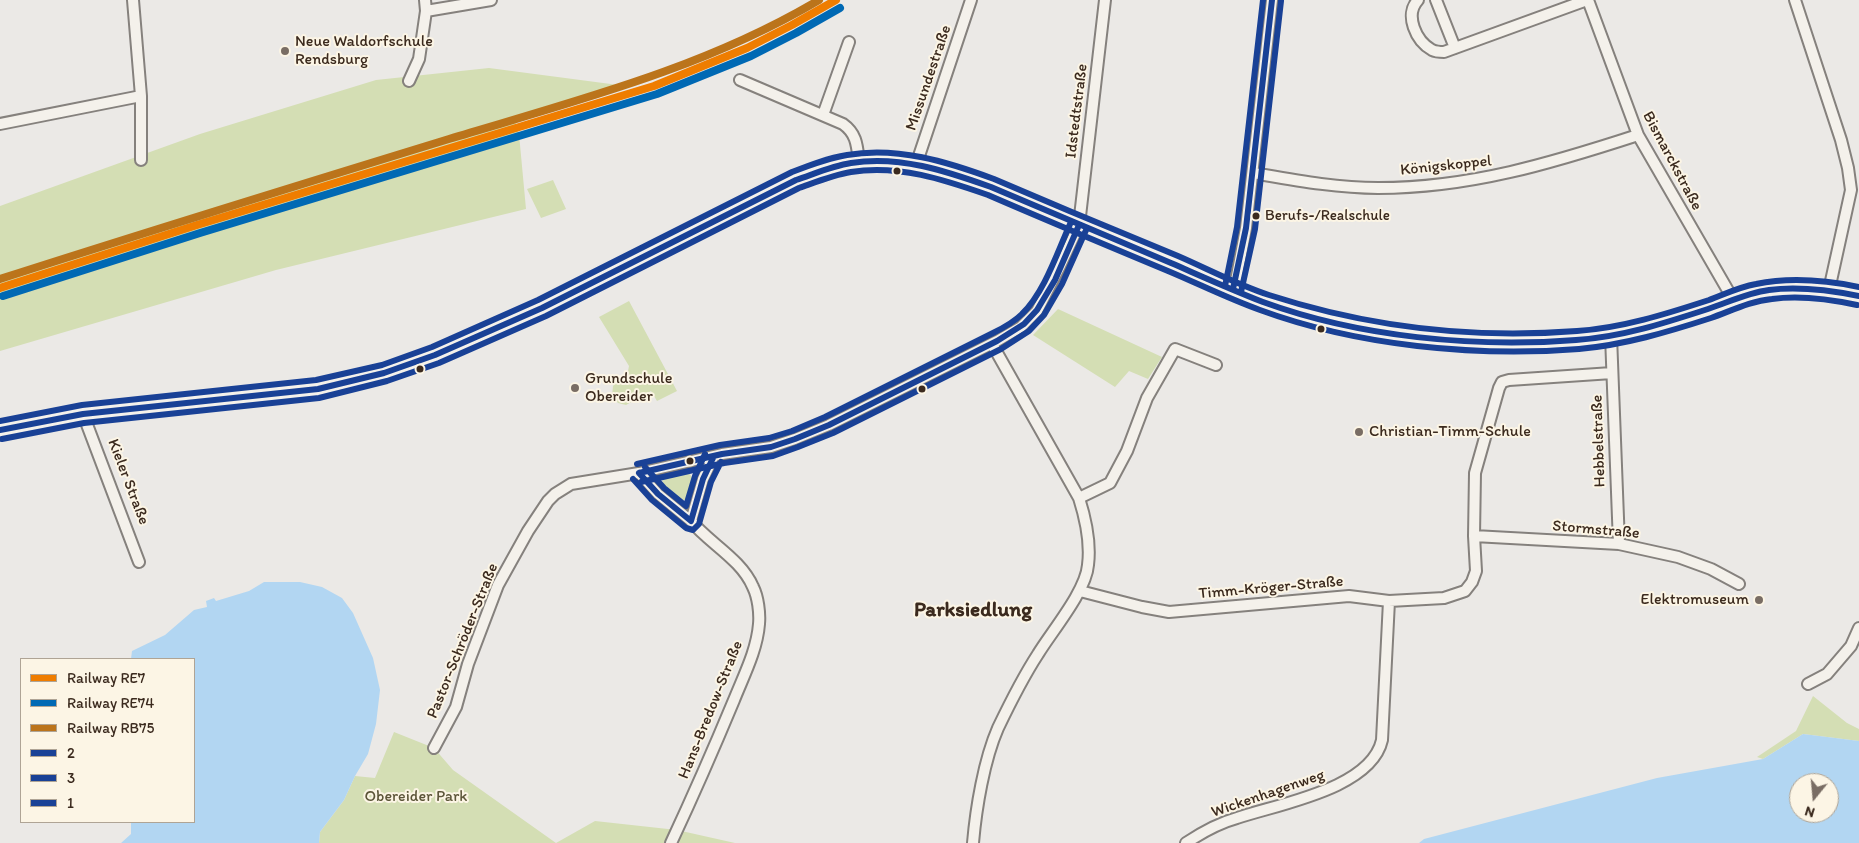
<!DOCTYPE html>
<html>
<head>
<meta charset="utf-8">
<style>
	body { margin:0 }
	#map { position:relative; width:1859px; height:843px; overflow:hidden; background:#ebe9e6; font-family:Itim,sans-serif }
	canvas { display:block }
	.legend { position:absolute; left:20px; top:658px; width:175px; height:165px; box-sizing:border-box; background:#fcf5e5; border:1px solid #afa495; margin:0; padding:6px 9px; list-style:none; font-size:15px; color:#3b2a1e }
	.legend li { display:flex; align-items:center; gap:10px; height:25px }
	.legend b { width:25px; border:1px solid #afa495 }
	.north { position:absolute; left:1789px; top:773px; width:50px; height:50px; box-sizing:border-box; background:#fcf5e5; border:1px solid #afa495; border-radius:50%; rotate:197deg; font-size:14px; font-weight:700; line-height:20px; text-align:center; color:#3b2a1e }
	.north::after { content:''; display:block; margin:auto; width:18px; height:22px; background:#796d64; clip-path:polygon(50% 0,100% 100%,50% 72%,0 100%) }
</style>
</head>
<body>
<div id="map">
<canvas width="1859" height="843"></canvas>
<ul class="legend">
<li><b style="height:6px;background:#ef7d00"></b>Railway RE7</li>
<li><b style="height:6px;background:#0069b4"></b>Railway RE74</li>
<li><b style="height:6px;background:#bb741b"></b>Railway RB75</li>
<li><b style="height:6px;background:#194196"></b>2</li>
<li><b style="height:6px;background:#194196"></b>3</li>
<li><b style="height:6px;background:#194196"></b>1</li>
</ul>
<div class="north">N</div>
</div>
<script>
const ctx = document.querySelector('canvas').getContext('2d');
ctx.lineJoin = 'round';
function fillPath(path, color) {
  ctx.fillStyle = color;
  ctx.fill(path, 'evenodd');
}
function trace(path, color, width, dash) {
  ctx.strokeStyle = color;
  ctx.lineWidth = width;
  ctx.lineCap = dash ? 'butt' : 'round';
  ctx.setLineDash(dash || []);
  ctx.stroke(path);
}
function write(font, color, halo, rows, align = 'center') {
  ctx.font = font + ' Itim,sans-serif';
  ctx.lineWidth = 4;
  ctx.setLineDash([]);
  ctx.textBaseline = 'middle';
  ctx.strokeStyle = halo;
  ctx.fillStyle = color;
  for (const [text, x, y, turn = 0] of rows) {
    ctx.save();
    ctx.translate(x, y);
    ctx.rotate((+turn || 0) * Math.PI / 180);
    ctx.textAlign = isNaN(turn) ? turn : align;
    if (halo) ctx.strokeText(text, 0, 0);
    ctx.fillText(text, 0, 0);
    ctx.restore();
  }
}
fillPath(new Path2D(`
	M 489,68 L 626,86 L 515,120 L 519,134 L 526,209 L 276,270 L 0,351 L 0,206 L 200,134 L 376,80 Z
	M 553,180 L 566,209 L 541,218 L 527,189 Z
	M 629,301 L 677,391 L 657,401 L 651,391 L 626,405 L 618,403 L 612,396 L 613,386 L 618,380 L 627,376 L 629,366 L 599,317 Z
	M 1058,309 L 1162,357 L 1148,379 L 1129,371 L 1115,387 L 1033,335 Z
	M662 485a16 16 0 1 1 32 0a16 16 0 1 1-32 0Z
	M 1813,696 L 1847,723 L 1859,729 L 1859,741 L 1803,734 L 1763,759 L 1757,757 L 1796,731 Z
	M 394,732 L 434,748 L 453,770 L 556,843 L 595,821 L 677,830 L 735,843 L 319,843 L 320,832 L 344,800 L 355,776 L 375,778 Z`), '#d4deb4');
fillPath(new Path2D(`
	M 264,582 L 300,582 L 322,587 L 342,598 L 353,613 L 373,658 L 380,690 L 376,724 L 368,754 L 355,776 L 344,800 L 320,832 L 319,843 L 121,843 L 131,834 L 131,822 L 194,822 L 194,659 L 131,659 L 132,651 L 165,635 L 194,610 L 207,607 L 206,601 L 214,598 L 216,601 L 249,591 Z
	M 1803,734 L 1859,741 L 1859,843 L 1419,843 L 1424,839 L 1657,778 L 1763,759 ZM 1799,783 L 1829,783 L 1829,813 L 1799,813 Z`), '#b2d6f2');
const minor = new Path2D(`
	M 1418,0 C 1404,15 1416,41 1432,50 C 1436,52 1440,52 1444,52 L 1587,0
	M 1436,0 L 1455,48
	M 1588,0 L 1638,135 L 1734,301
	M 1795,0 L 1841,140 L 1848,168 L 1851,190 L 1829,290
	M 426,11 L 491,0
	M 740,80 L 843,124 C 857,134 857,146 859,162
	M 409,81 L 419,59 L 426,11 L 425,0
	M 823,115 L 849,42
	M 0,124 L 141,96 L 133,0
	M 141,160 L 141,96
	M 916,165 L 971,0
	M 1253,173 C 1294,180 1336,188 1378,188 C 1470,188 1552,163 1638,135
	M 1233,289 L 1237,276 L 1246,228 L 1272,0
	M 1611,336 L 1619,544
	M 83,414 L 139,562
	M 639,473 L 658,494 L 691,521 L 703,479 L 713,458
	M 1079,498 L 1110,483 L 1127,451 L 1147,398 L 1175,349 L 1216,365
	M 1474,536 L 1619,544 L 1678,557 L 1711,569 L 1739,584
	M 1080,591 L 1142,607 L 1169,612 L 1349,596 L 1389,601 L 1444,598 L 1465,591 L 1472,582 L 1476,571 L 1474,536 L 1475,473 L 1499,388 L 1502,382 L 1509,380 L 1612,373
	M 1808,684 L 1827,674 L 1851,646 L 1859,628
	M 434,748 L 456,707 L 468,664 L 498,585 L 528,531 L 548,501 L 555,494 L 571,484 L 639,473 L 722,454 L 771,447 L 795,439 L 829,425 L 997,341 L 1021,327 L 1037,311 L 1060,266 L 1079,225 L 1105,0
	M 671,843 C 693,796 714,748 734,700 C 744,675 757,650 759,624 C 760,613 758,597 753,587 C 741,559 709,543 691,521
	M 973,843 C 976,808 984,760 998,728 C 1010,703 1023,677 1038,654 C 1052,631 1086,591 1088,565 C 1091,542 1086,520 1079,498 L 992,344
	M 1186,843 C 1201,833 1219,823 1237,818 C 1278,804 1371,789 1382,740 L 1389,601`);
const secondary = new Path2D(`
	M 0,430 L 83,414 L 318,389 L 384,373 L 435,355 L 542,308 L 796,180 C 816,173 837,164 859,162 C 904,157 949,172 991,187 L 1263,302 C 1347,330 1435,343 1523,342 C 1553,342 1584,341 1613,336 C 1647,329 1679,319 1712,308 C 1727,303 1742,295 1758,292 C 1791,285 1826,289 1859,296`);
trace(minor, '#85817d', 14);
trace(secondary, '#85817d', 19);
trace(minor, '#f4f1eb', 10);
trace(secondary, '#f4f1eb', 15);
trace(new Path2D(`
	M 1233,289 L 1246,228 L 1272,0
	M 0,430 L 83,414 L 318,389 L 384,373 L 435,355 L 542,308 L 796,180 C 814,174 832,166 851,163 C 899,155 946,171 991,187 C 1051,212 1111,238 1171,263 C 1201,276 1232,290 1263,302 C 1359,337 1474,348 1576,340 C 1622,337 1665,323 1708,309 C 1729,302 1747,293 1769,290 C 1799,286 1829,290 1859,296
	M 639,473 L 722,454 L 771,447 L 795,439 L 829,425 L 997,341 L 1024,324 L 1037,310 L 1055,280 L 1079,225
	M 639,473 L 658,494 L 691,521 L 703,479 L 713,458`), '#194196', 6);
trace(new Path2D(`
	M 1241,292 L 1255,229 L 1281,1
	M 2,439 L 84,423 L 319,398 L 387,381 L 439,363 L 546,316 L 799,188 C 816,182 833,175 851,172 C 898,164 945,180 988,195 C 1048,221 1108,246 1168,271 C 1199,284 1229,299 1260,310 C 1358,346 1475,357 1579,349 C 1624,345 1668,332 1711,318 C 1731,311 1750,301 1772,299 C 1800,295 1829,299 1857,305
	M 633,479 L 652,500 L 686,528 L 693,530 L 699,524 L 711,482 L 721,462
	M 641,482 L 724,463 L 773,456 L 798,447 L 833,433 L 1001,349 L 1029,331 L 1044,315 L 1062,284 L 1087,228`), '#194196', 6);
trace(new Path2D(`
	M 1225,286 L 1237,227 L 1263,0
	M 0,421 L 82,405 L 316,380 L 382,365 L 432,347 L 538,300 L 792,172 C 810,165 828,158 847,155 C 897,146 948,162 994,179 C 1055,205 1117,231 1178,256 C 1208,269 1238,285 1269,295 C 1368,327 1474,339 1577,331 C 1622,328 1666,314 1709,300 C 1725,294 1739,287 1756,284 C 1790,277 1825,280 1859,287
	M 637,464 L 720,445 L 769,438 L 792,431 L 825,417 L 993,333 C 1003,328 1014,322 1022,314 C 1045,292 1058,250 1071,222
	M 645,467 L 664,488 L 686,506 L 695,476 L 705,454`), '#194196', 6);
trace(new Path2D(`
	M 0,288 L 197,225 L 654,86 L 747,48 L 792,25 L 836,0`), '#ef7d00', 8);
trace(new Path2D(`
	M 3,296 L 200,233 L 657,94 L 751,56 L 796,33 L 840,8`), '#0069b4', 8);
trace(new Path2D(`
	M 0,279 C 149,231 299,185 449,139 C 575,101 705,68 819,0`), '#bb741b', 8);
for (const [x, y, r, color] of [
	[285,51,5,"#796d64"],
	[897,171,4.5,"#3b2a1e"],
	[1256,216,4.5,"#3b2a1e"],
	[1321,329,4.5,"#3b2a1e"],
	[420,369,4.5,"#3b2a1e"],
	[575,388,5,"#796d64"],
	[922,389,4.5,"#3b2a1e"],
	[1359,432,5,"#796d64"],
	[690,461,4.5,"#3b2a1e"],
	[1759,600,5,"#796d64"]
]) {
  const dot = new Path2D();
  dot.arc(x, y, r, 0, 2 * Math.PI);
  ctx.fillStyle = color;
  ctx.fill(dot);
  trace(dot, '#fcf5e5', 2);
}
write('15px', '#3b2a1e', '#fcf5e5', [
	["Berufs-/Realschule",1265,216]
], 'left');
write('16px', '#3b2a1e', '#fcf5e5', [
	["Neue Waldorfschule",295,42],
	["Rendsburg",295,60],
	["Grundschule",585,379],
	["Obereider",585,397],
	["Christian-Timm-Schule",1369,432],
	["Elektromuseum",1749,600,"right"]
], 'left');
write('16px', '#3b2a1e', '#fcf5e5', [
	["Missundestraße",929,78,-71],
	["Idstedtstraße",1077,111,-83],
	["Bismarckstraße",1672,161,62],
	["Königskoppel",1446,166,-6],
	["Hebbelstraße",1599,441,-92],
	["Kieler Straße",128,482,69],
	["Stormstraße",1596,530,5],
	["Timm-Kröger-Straße",1271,588,-5],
	["Pastor-Schröder-Straße",463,641,-68],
	["Hans-Bredow-Straße",711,710,-68],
	["Wickenhagenweg",1268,794,-19]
]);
write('16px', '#5c5539', '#fcf5e5', [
	["Obereider Park",416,797]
]);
write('bold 21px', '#3b2a1e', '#fcf5e5', [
	["Parksiedlung",973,611]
]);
</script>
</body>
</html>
